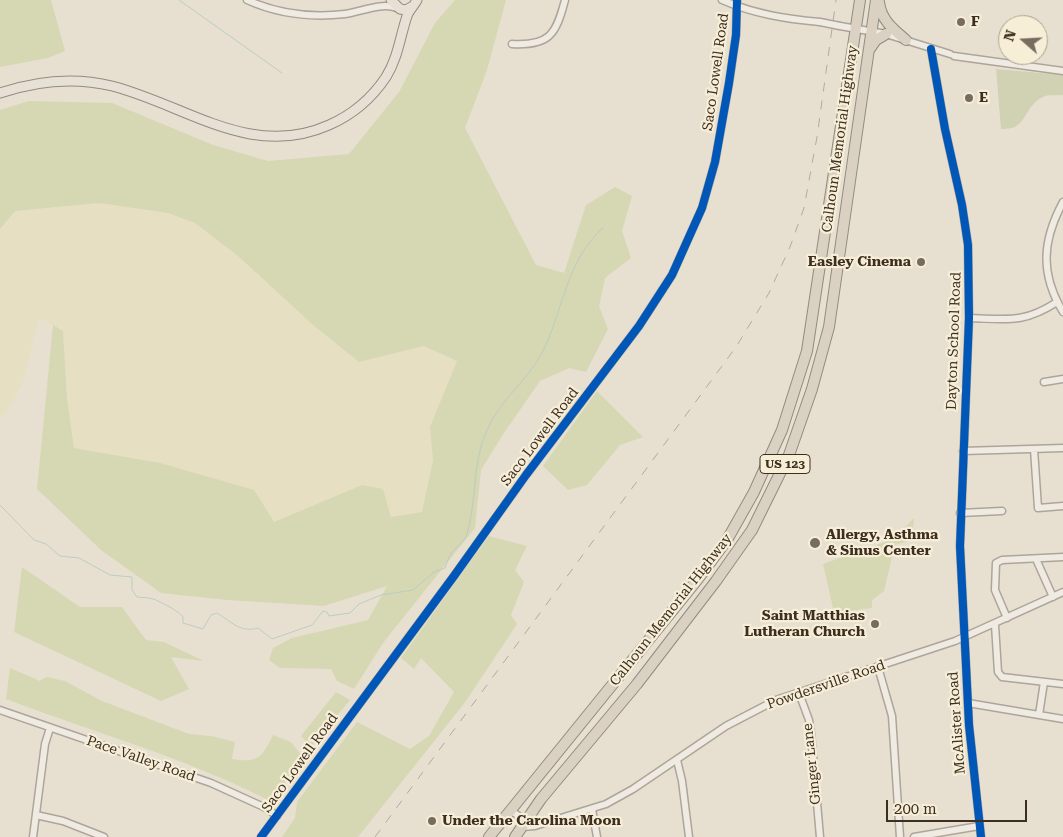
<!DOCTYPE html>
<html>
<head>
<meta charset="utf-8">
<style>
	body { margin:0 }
	#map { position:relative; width:1063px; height:837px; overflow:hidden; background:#e7e0d1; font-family:"Roboto Serif",serif }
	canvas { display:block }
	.north { position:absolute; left:998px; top:15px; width:50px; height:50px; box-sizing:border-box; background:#f7eed8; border:1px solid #ada18e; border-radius:50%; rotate:289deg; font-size:14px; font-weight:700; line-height:20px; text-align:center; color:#3d2e20 }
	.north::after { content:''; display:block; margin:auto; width:18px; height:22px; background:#786c5e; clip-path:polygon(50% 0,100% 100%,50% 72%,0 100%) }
	.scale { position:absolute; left:886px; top:800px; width:141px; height:22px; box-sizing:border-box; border:2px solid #3d2e20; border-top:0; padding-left:6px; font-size:15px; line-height:18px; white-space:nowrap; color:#3d2e20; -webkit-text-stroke:4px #f7eed8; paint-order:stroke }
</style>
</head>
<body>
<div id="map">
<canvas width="1063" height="837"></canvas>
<div class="north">N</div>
<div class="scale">200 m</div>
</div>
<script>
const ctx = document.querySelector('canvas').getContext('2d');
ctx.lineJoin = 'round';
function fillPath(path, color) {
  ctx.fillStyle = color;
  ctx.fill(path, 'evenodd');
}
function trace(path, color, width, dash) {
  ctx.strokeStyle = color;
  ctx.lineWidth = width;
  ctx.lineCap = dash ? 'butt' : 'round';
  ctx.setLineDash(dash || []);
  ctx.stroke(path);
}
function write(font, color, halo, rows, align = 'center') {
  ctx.font = font + ' "Roboto Serif",serif';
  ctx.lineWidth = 4.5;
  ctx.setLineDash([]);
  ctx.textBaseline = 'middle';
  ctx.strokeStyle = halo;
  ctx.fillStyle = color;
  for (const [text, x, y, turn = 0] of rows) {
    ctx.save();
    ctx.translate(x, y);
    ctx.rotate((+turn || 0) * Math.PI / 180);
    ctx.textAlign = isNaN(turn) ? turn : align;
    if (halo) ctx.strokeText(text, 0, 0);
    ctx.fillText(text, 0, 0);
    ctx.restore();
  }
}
fillPath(new Path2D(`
	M 99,203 L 168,213 L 195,223 L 238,256 L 313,325 L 359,362 L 424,346 L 457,361 L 430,427 L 433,460 L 422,512 L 391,517 L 383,489 L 362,485 L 274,522 L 160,463 L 74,448 L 67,398 L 63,331 L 39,318 L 22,386 L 0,420 L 0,229 L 15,211 Z`), '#e6dfc2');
fillPath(new Path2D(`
	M 0,0 L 51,0 L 65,51 L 48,58 L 0,67 Z
	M 455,0 L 506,0 L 487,70 L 465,128 L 536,265 L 564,273 L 586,205 L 615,187 L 632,196 L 622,231 L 631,258 L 605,278 L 599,306 L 608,329 L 586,372 L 569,368 L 540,381 L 504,433 L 481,470 L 475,528 L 383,643 L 354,689 L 337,681 L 331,669 L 280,668 L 269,660 L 273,648 L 292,638 L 368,620 L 387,586 L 324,606 L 227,600 L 161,593 L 101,550 L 37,489 L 53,325 L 63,331 L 67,398 L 74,448 L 160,463 L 254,490 L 274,522 L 362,485 L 383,489 L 391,517 L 422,512 L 433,460 L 430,427 L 457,361 L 424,346 L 359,362 L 313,325 L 238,256 L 195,223 L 168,213 L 99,203 L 15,211 L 0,229 L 0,110 L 29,101 L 112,103 L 213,145 L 268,161 L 349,154 L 399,92 L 435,23 Z
	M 597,391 L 643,437 L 620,445 L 587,485 L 568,490 L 543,466 Z
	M 914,518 L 912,540 L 895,545 L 884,591 L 872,600 L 872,608 L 841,612 L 833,608 L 823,564 L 893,539 Z
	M 489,536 L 527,546 L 515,570 L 524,582 L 511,615 L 517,624 L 466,701 L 358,837 L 282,837 L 295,818 L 297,802 L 357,722 L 410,749 L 429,736 L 454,692 L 421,658 L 414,669 L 401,658 Z
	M 22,567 L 80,607 L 122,607 L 146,640 L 164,642 L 204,661 L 171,657 L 189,689 L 161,701 L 14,632 Z
	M 10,668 L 40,681 L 46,677 L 65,681 L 102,701 L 189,734 L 211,736 L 235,742 L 232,759 C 258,763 262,758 273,735 L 291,742 L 302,756 L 272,802 C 187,758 95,733 6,699 Z
	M 336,692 L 350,700 L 311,747 L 301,736 Z`), '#d6d7b3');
fillPath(new Path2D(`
	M 996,69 L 1063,75 L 1063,95 C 1057,96 1048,94 1043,97 C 1023,106 1028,131 1001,129 Z`), '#d1d1b3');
trace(new Path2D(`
	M 179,0 L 282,73
	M 0,505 L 34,540 L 46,544 L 60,556 L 79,558 L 110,575 L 132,577 L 132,590 L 137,597 C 143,598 147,597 153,599 C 160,601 180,612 183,617 L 183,623 L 203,629 L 211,615 L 217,613 C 232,622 240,633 258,628 L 272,639 L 312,625 L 323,611 L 327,612 L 329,616 L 350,613 L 359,604 L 381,595 L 413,590 L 434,572 L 445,568 C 447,563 448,558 451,554 C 455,547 465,542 467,534 C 477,499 472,463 487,430 C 500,400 527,381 542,353 C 563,312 566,260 603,228`), '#bcccc2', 1);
const minor = new Path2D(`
	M 247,0 C 278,14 310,18 345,14 C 361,12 381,2 397,8
	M 722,0 C 754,14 786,19 820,22
	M 840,26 L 886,34 L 950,54
	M 512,44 C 549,46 556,35 565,0
	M 931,49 L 945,129 L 962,205 L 968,245 L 969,318 L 960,546 L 969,725 L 981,837
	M 954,56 L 1063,71
	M 1063,202 C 1042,241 1040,274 1063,312
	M 969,318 C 1007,319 1023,324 1057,302
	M 1044,382 L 1063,379
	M 1034,449 L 1038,508 L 1063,506
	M 963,451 L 1063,448
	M 960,513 L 1002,511
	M 1036,559 L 1053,597
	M 1007,618 L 995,590 L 996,563 L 1002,560 L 1063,557
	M 995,625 L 998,672 L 1002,677 L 1063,684
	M 878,667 L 892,716 L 900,837
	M 799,693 L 809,720 L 811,734 L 820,837
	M 968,703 L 1063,719
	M 0,710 L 211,783 L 266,808 L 277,816
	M 1039,715 L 1044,682
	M 677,760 L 682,781 L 689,837
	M 592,809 L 597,837
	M 510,810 L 526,821 L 541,822
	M 36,815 L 63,821 L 104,837
	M 522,827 L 535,826 L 606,804 L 633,789 L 726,726 L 776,700 L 955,641 L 1063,592
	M 33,837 L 45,744 L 50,728
	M 261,837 L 454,576 L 526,475 L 639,326 L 672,275 L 702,208 L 715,162 L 729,83 L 736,35 L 737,0
	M 914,837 L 979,826`);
const major = new Path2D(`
	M 391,0 L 400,9 L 406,10 L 413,6
	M 0,93 C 36,81 75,77 112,86 C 186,105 251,160 329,125 C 352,115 372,98 386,77 C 398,58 400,37 407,16 C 409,10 414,6 417,0`);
const highway = new Path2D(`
	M 879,2 C 881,20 893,29 906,40
	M 869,50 L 876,40 L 886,34
	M 489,837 L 698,579 L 727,540 L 754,492 L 782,430 L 807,351 L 860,0
	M 515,837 L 541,799 L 637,684 L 716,581 L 752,530 L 789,455 L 812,389 L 829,327 L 876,0`);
trace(minor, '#ada599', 9);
trace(major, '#928b80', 11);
trace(highway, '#928b80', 12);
trace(minor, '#efebe3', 6);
trace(major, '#e6e1d4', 9);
trace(highway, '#dad1c2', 10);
trace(new Path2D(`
	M 375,837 L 736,347 L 769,293 L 790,247 L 804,208 L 817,137 L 836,0`), '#afaaa2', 1, [9, 9]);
const minorBridge = new Path2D(`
	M 820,22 L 840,26`);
trace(minorBridge, '#ada599', 9, []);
trace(minorBridge, '#efebe3', 6);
trace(new Path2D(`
	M 931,49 L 945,129 L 962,205 L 968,245 L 969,318 L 960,546 L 969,725 L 981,837
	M 261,837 L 454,576 L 526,475 L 639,326 L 672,275 L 702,208 L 715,162 L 729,83 L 736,35 L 737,0`), '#0057b8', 8);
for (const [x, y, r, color] of [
	[961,22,5,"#786c5e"],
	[969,98,5,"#786c5e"],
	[921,262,5,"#786c5e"],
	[815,543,6,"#786c5e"],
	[875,624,5,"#786c5e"],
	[432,821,5,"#786c5e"]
]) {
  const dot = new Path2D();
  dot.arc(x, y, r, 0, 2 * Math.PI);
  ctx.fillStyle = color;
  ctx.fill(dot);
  trace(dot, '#f7eed8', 2);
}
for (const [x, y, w] of [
	[785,464,50]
]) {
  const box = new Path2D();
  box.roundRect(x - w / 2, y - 9.5, w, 19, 4);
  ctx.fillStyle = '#f7eed8';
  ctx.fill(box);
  trace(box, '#3d2e20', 1);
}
write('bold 12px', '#3d2e20', null, [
	["US 123",785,464]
]);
write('bold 14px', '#3d2e20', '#f7eed8', [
	["F",971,22],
	["E",979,98],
	["Easley Cinema",911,262,"right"],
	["Allergy, Asthma",826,535],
	["& Sinus Center",826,551],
	["Saint Matthias",865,616,"right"],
	["Lutheran Church",865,632,"right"],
	["Under the Carolina Moon",442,821]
], 'left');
write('14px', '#3d2e20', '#f7eed8', [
	["Saco Lowell Road",716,72,-82],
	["Calhoun Memorial Highway",840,139,-82],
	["Dayton School Road",954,341,-88],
	["Saco Lowell Road",540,437,-53],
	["Calhoun Memorial Highway",671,610,-52],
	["Powdersville Road",826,685,-19],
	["McAlister Road",957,723,-94],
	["Pace Valley Road",141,759,19],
	["Saco Lowell Road",300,763,-54],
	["Ginger Lane",812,764,-96]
]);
</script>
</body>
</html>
